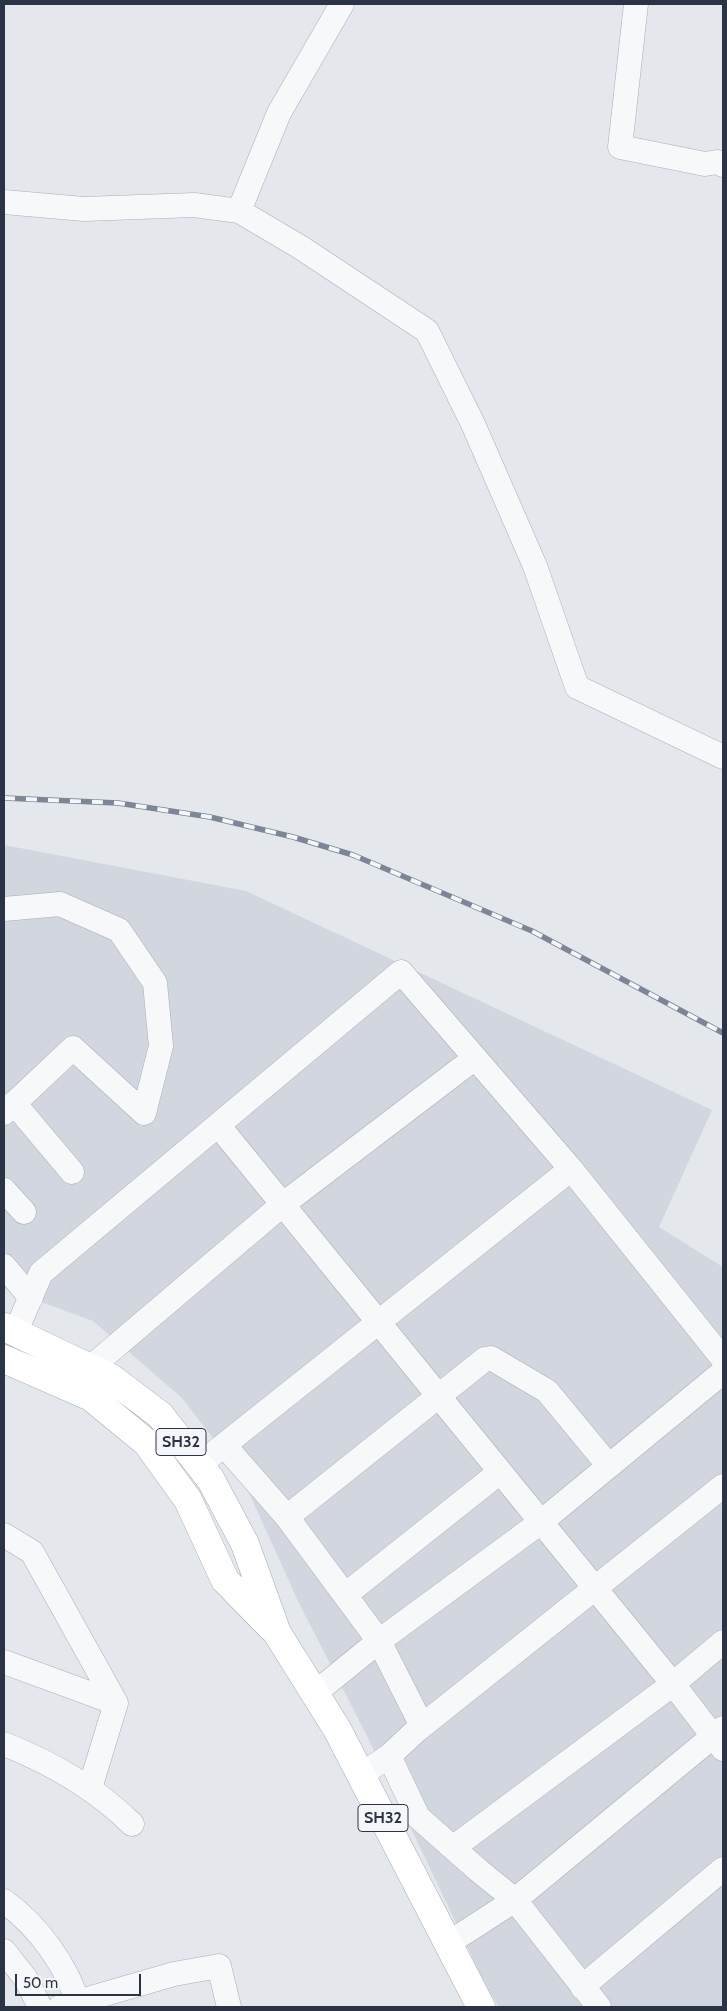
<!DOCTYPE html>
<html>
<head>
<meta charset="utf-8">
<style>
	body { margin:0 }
	#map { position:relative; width:727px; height:2011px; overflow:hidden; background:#e4e7ec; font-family:Cabin,sans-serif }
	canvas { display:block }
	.frame { position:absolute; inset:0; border:5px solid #2b3445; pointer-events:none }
	.scale { position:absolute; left:15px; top:1974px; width:126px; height:22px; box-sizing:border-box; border:2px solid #2b3445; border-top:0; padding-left:6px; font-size:15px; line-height:18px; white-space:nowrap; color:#2b3445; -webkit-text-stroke:4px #f4f6f9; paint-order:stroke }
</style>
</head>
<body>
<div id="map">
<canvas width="727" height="2011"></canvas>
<div class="frame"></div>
<div class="scale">50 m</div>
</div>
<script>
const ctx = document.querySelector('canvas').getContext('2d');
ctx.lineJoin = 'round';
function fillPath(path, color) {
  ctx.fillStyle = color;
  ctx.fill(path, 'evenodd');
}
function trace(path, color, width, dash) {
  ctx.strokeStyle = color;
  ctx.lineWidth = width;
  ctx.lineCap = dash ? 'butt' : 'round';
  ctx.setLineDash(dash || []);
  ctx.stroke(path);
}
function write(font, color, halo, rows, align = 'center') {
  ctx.font = font + ' Cabin,sans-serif';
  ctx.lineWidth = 4;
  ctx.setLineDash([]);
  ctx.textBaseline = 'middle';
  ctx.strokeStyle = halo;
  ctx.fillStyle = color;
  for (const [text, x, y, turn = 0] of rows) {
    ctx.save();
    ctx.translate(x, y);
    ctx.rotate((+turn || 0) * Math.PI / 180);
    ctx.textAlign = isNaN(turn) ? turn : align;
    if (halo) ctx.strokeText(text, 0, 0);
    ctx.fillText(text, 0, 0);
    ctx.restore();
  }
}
fillPath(new Path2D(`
	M 4,845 L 246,891 L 712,1110 L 659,1227 L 723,1267 L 723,2007 L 499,2007 L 487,1988 L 368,1738 L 299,1603 L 240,1473 L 182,1398 L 93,1321 L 4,1288 Z`), '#d2d6de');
const minor = new Path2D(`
	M 636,4 L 620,147 L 705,164 L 717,162 L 723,165
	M 4,202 L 84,209 L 194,205 L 239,211 L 300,247 L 427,331 L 473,424 L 535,566 L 577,687 L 723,757
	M 239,211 L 279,113 L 342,4
	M 4,909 L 60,904 L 119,930 L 155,983 L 161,1046 L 144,1113 L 73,1048 L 4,1113
	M 14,1103 L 72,1172
	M 218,1125 L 673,1684 L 723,1749
	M 4,1190 L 24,1212
	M 4,1266 L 31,1298
	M 16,1331 L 41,1273 L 401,972 L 571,1169 L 723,1359
	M 90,1368 L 282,1205 L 475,1058
	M 224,1445 L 287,1517 L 379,1641 L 422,1726
	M 199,1465 L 571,1169
	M 287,1517 L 485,1359 L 491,1358 L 547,1391 L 609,1466
	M 4,1535 L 32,1552 L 116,1703 L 90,1788
	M 345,1595 L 500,1472
	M 4,1662 L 116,1703
	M 315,1693 L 379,1641 L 541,1522 L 723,1372
	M 4,1744 C 52,1763 94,1787 132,1824
	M 389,1756 L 418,1817 L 478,1870 L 515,1900 L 599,2007
	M 361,1775 L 389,1756 L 417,1730 L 723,1486
	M 454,1847 L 673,1684 L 723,1642
	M 4,1901 C 38,1926 68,1966 79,2007
	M 447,1944 L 515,1900 L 723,1728
	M 4,1951 L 26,1979 L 40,2007
	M 582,1987 L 723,1869
	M 60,2007 L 174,1974 L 219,1966 L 229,2007`);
const major = new Path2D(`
	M 4,1327 L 111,1378 L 160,1415 L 211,1480 L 245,1544 L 277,1633 L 337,1729 L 481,2007
	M 4,1359 L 91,1397 L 147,1443 L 188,1500 L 225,1580 L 272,1628`);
trace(minor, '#a9aeb7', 25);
trace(major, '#a3abb8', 29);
trace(minor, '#f7f8fa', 24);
trace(major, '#fff', 28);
const rail = new Path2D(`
	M 4,798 L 118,803 L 210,817 L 293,837 L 353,855 L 532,931 L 723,1033`);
trace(rail, '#7d8696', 5.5);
trace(rail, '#f4f6f9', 4, [11]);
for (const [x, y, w] of [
	[181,1442,50],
	[383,1818,50]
]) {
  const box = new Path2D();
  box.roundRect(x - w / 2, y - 13.5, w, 27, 4);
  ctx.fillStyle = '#f4f6f9';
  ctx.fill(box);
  trace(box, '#2b3445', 1);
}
write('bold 16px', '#2b3445', null, [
	["SH32",181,1442],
	["SH32",383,1818]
]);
</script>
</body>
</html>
